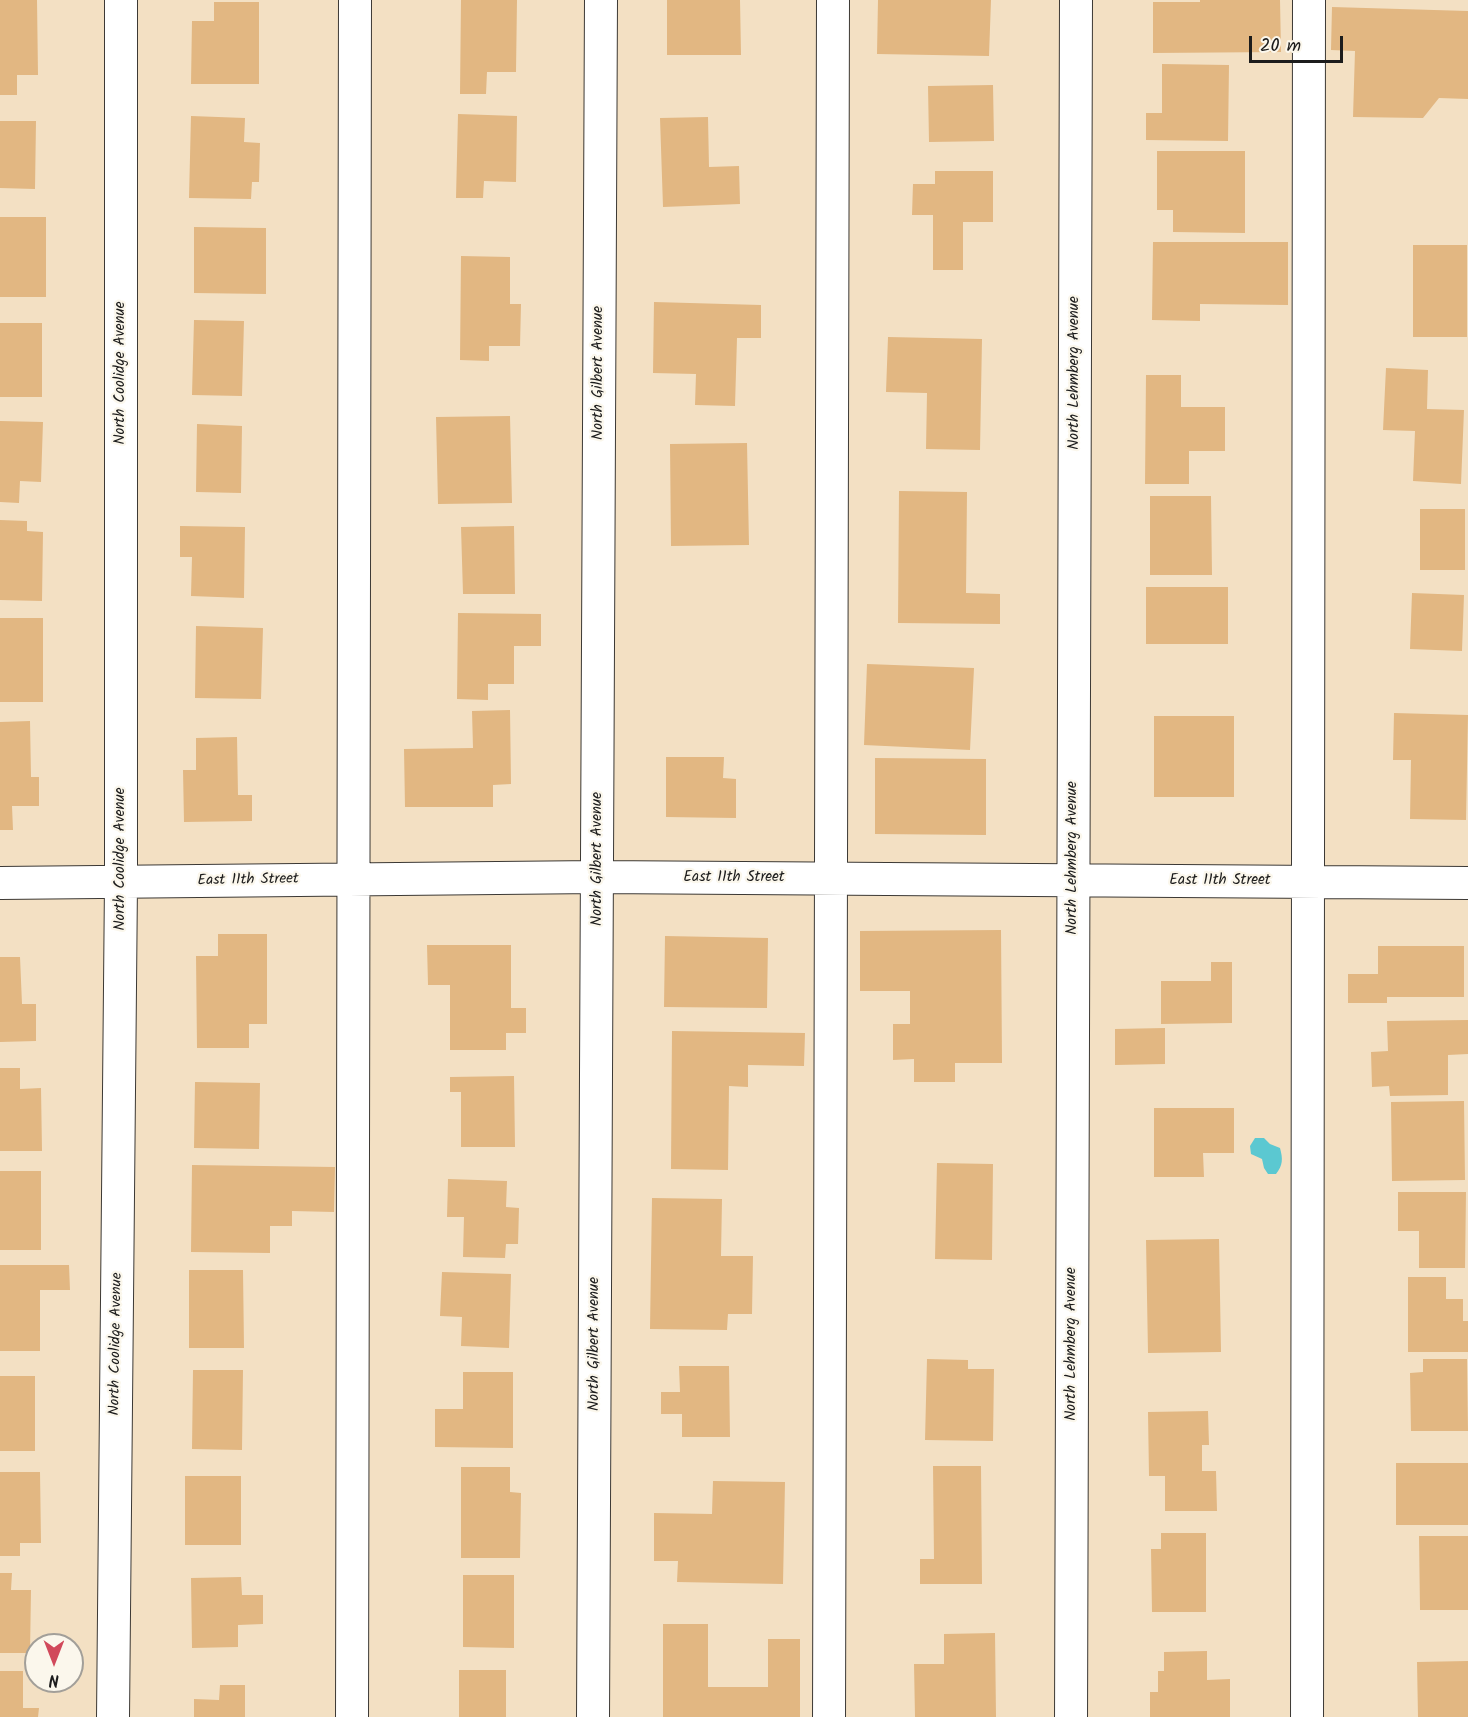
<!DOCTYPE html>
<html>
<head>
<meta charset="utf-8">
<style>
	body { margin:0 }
	#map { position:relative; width:1468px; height:1717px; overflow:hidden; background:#f3e0c3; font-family:Kalam,sans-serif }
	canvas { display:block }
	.north { position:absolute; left:24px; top:1633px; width:60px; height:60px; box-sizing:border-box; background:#fbf7ec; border:2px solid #a29f99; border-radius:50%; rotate:180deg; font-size:16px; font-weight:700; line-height:24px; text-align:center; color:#1c1c1c }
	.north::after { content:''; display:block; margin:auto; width:21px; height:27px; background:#d1495b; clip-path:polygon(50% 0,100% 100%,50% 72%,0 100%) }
	.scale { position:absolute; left:1249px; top:36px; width:94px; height:27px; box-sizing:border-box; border:3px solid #1c1c1c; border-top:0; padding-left:8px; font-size:18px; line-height:21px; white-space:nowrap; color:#1c1c1c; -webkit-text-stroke:4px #fbf7ec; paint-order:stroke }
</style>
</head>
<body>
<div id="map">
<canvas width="1468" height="1717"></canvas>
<div class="north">N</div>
<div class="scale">20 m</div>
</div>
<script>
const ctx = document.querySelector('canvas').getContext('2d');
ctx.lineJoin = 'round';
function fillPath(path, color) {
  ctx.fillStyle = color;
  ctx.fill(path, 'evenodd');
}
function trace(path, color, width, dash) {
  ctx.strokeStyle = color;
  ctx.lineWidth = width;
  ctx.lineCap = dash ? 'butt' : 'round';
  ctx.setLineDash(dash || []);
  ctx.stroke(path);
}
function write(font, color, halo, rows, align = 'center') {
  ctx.font = font + ' Kalam,sans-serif';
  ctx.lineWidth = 4.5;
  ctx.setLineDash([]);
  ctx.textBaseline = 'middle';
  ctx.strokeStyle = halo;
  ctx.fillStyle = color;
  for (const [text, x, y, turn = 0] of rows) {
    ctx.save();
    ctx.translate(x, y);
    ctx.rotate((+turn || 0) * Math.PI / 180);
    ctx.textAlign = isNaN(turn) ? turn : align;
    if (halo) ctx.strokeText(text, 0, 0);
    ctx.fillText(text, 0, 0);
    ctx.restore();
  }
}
fillPath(new Path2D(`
	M 1255,1138 L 1264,1138 L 1270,1144 L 1280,1148 C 1283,1159 1283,1165 1276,1174 L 1268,1174 L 1264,1168 L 1262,1159 L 1251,1154 L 1250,1146 Z`), '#5bc8d1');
fillPath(new Path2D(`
	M 0,0 L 37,0 L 38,75 L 17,75 L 17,95 L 0,95 Z
	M 461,0 L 517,0 L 516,72 L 487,72 L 486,94 L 460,94 Z
	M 667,0 L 740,0 L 741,55 L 667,55 Z
	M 878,0 L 991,0 L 989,56 L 877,54 Z
	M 1200,0 L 1280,0 L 1281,52 L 1153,53 L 1153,2 L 1200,2 Z
	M 214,2 L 259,2 L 259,84 L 191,84 L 192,21 L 214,21 Z
	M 1332,7 L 1468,11 L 1468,99 L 1439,98 L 1423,118 L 1353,117 L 1355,51 L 1331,50 Z
	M 1162,64 L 1229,65 L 1228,141 L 1146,140 L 1146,113 L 1162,113 Z
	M 993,85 L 994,141 L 929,142 L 928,86 Z
	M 458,114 L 517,116 L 516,182 L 484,181 L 483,198 L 456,198 Z
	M 191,116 L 245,118 L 244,142 L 260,143 L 259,182 L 252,182 L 251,199 L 189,198 Z
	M 708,117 L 709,167 L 739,166 L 740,204 L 663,207 L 660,118 Z
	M 0,121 L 36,121 L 35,189 L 0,188 Z
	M 1157,151 L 1245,151 L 1245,233 L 1173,232 L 1173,210 L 1157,210 Z
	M 935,171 L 993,171 L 993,222 L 963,222 L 963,270 L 933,270 L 933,215 L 912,215 L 913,184 L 935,184 Z
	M 0,217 L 46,217 L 46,297 L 0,297 Z
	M 194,227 L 266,228 L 266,294 L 194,293 Z
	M 1153,242 L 1288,242 L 1288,305 L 1200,304 L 1200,321 L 1152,320 Z
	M 1413,245 L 1467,245 L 1467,337 L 1413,337 Z
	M 461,256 L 510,257 L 510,304 L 521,304 L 520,346 L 489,346 L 489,361 L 460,360 Z
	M 654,302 L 761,305 L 761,338 L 737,338 L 735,406 L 695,405 L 696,374 L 653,373 Z
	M 194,320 L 244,321 L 242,396 L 192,395 Z
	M 0,323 L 42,323 L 42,397 L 0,397 Z
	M 888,337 L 982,339 L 980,450 L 926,449 L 927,393 L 886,392 Z
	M 1386,368 L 1428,370 L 1427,409 L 1464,410 L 1461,484 L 1413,481 L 1415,431 L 1383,430 Z
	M 1146,375 L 1181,375 L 1181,407 L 1225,407 L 1225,451 L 1189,451 L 1189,484 L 1145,484 Z
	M 510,416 L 512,503 L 438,504 L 436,417 Z
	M 0,421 L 43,422 L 41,482 L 20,481 L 19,503 L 0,502 Z
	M 197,424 L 242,426 L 241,493 L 196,492 Z
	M 747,443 L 749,545 L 671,546 L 670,444 Z
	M 899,491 L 967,492 L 966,593 L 1000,594 L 1000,624 L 898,623 Z
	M 1150,496 L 1211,496 L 1212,575 L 1150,575 Z
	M 1420,509 L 1465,509 L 1465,570 L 1420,570 Z
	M 0,520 L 27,521 L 27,531 L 43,532 L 42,601 L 0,600 Z
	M 180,526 L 245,527 L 244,598 L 191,596 L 192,557 L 180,557 Z
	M 514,526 L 515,594 L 463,594 L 461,527 Z
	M 1146,587 L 1228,587 L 1228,644 L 1146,644 Z
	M 1412,593 L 1464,595 L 1462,651 L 1410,649 Z
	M 458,613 L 541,614 L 541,646 L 514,646 L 514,684 L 488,684 L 488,700 L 457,699 Z
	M 0,618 L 43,618 L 43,702 L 0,702 Z
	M 196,626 L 263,628 L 261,699 L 195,698 Z
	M 867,664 L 974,668 L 970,750 L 864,745 Z
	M 510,710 L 511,784 L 493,785 L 493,807 L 405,807 L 404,749 L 473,748 L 472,711 Z
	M 1394,713 L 1468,715 L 1466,820 L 1410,819 L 1411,760 L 1393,760 Z
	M 1154,716 L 1234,716 L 1234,797 L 1154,797 Z
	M 30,721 L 31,777 L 39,777 L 39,806 L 12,806 L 13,830 L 0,830 L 0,722 Z
	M 237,737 L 238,795 L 252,795 L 252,821 L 184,822 L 183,770 L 196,770 L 196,738 Z
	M 666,757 L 724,757 L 723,778 L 736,779 L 736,818 L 666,817 Z
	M 875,758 L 986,759 L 986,835 L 875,834 Z
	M 1001,930 L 1002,1063 L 955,1063 L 955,1082 L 914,1082 L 914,1059 L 893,1060 L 893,1024 L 910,1024 L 910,991 L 860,991 L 860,931 Z
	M 218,934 L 267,934 L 267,1024 L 249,1024 L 249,1048 L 197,1048 L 196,956 L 218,956 Z
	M 665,936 L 768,938 L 767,1008 L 664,1007 Z
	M 427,945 L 511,945 L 511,1008 L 526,1008 L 526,1033 L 506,1033 L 506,1050 L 450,1050 L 450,985 L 428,985 Z
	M 1378,946 L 1464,946 L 1464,997 L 1387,997 L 1387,1003 L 1348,1003 L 1348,974 L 1378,974 Z
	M 0,957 L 20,957 L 22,1004 L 36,1004 L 36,1041 L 0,1042 Z
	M 1211,962 L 1232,962 L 1232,1023 L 1161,1024 L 1161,981 L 1211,981 Z
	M 1468,1020 L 1468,1054 L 1448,1055 L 1448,1095 L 1390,1096 L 1389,1086 L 1372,1087 L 1371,1052 L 1388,1051 L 1387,1021 Z
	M 1165,1028 L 1165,1064 L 1115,1065 L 1115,1029 Z
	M 672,1031 L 805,1033 L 804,1066 L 748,1065 L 748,1087 L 729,1086 L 728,1170 L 671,1169 Z
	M 0,1068 L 20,1068 L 20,1089 L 41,1088 L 42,1151 L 0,1151 Z
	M 514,1076 L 515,1147 L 461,1147 L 461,1092 L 450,1092 L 450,1077 Z
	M 195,1082 L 260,1083 L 259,1149 L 194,1148 Z
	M 1464,1101 L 1465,1180 L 1392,1181 L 1391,1102 Z
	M 1154,1108 L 1234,1108 L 1234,1153 L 1203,1153 L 1204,1177 L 1154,1177 Z
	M 937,1163 L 993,1164 L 992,1260 L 935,1259 Z
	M 192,1165 L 335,1167 L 334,1212 L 292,1211 L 292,1226 L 270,1226 L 270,1253 L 191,1252 Z
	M 0,1171 L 41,1171 L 41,1250 L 0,1250 Z
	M 448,1179 L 507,1181 L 506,1207 L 519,1208 L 518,1244 L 506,1244 L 505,1258 L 463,1257 L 464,1217 L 447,1217 Z
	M 1398,1192 L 1466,1192 L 1465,1268 L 1419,1268 L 1419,1231 L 1398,1231 Z
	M 652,1198 L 722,1199 L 721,1256 L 753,1256 L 752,1314 L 728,1314 L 727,1330 L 650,1329 Z
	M 1219,1239 L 1221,1352 L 1148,1353 L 1146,1240 Z
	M 0,1265 L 69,1265 L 70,1290 L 40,1290 L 40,1351 L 0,1351 Z
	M 189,1270 L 243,1270 L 244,1348 L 189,1348 Z
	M 442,1272 L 511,1274 L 509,1348 L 461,1346 L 462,1317 L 440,1316 Z
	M 1408,1277 L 1446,1277 L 1446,1299 L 1463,1299 L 1463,1321 L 1468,1321 L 1468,1352 L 1408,1352 Z
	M 927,1359 L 968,1360 L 968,1369 L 994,1369 L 993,1441 L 925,1440 Z
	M 1423,1359 L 1467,1359 L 1468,1431 L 1411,1431 L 1410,1373 L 1423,1372 Z
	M 679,1366 L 729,1366 L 730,1437 L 682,1437 L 682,1414 L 661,1414 L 661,1392 L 680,1392 Z
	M 193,1370 L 243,1370 L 242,1450 L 192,1449 Z
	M 463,1372 L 513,1372 L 513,1448 L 435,1447 L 435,1409 L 463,1409 Z
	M 0,1376 L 35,1376 L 35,1451 L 0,1451 Z
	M 1208,1411 L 1209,1445 L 1202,1445 L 1202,1471 L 1216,1471 L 1217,1511 L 1165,1511 L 1165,1476 L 1149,1476 L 1148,1412 Z
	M 1396,1463 L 1468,1463 L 1468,1525 L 1396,1525 Z
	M 933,1466 L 981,1466 L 982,1584 L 920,1584 L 920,1559 L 934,1559 Z
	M 461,1467 L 510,1467 L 510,1492 L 521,1493 L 520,1558 L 461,1558 Z
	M 0,1472 L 40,1472 L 41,1543 L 20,1543 L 20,1556 L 0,1556 Z
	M 185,1476 L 241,1476 L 241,1545 L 185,1545 Z
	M 713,1481 L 785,1482 L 783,1584 L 677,1582 L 678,1561 L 654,1561 L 654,1513 L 712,1514 Z
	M 1161,1533 L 1206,1533 L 1206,1612 L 1152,1612 L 1151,1549 L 1161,1549 Z
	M 1419,1536 L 1468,1536 L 1468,1610 L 1420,1610 Z
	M 0,1573 L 12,1573 L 11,1590 L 31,1590 L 30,1653 L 0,1653 Z
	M 463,1575 L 514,1575 L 514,1648 L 463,1647 Z
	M 241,1577 L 242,1595 L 263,1595 L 263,1624 L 238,1625 L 238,1647 L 192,1648 L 191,1578 Z
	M 663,1624 L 708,1624 L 708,1687 L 768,1687 L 768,1639 L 800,1639 L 800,1717 L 663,1717 Z
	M 995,1633 L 996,1717 L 915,1717 L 914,1664 L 944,1664 L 944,1634 Z
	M 1207,1651 L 1207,1680 L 1230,1679 L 1230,1717 L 1150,1717 L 1150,1692 L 1158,1692 L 1158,1671 L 1164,1671 L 1164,1652 Z
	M 1468,1661 L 1468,1717 L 1418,1717 L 1417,1662 Z
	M 459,1670 L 506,1670 L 506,1717 L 459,1717 Z
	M 0,1671 L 23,1671 L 23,1708 L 39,1708 L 38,1717 L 0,1717 Z
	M 220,1685 L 245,1685 L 245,1717 L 194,1717 L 194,1699 L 219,1700 Z`), '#e2b782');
const minor = new Path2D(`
	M 0,883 L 597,877 L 1468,883
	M 113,1717 L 121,882 L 121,0
	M 352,1717 L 355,0
	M 593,1717 L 601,0
	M 829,1717 L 833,0
	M 1071,1717 L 1076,0
	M 1307,1717 L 1309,0`);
trace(minor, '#3c3935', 34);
trace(minor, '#fff', 32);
write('15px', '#1c1c1c', '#fbf7ec', [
	["North Coolidge Avenue",121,373,-90],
	["North Gilbert Avenue",599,373,-90],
	["North Lehmberg Avenue",1075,373,-90],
	["North Lehmberg Avenue",1073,858,-90],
	["North Coolidge Avenue",121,859,-90],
	["North Gilbert Avenue",598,859,-90],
	["East 11th Street",734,878],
	["East 11th Street",248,881,-1],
	["East 11th Street",1220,881],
	["North Coolidge Avenue",117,1344,-89],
	["North Gilbert Avenue",595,1344,-90],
	["North Lehmberg Avenue",1072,1344,-90]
]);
</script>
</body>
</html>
